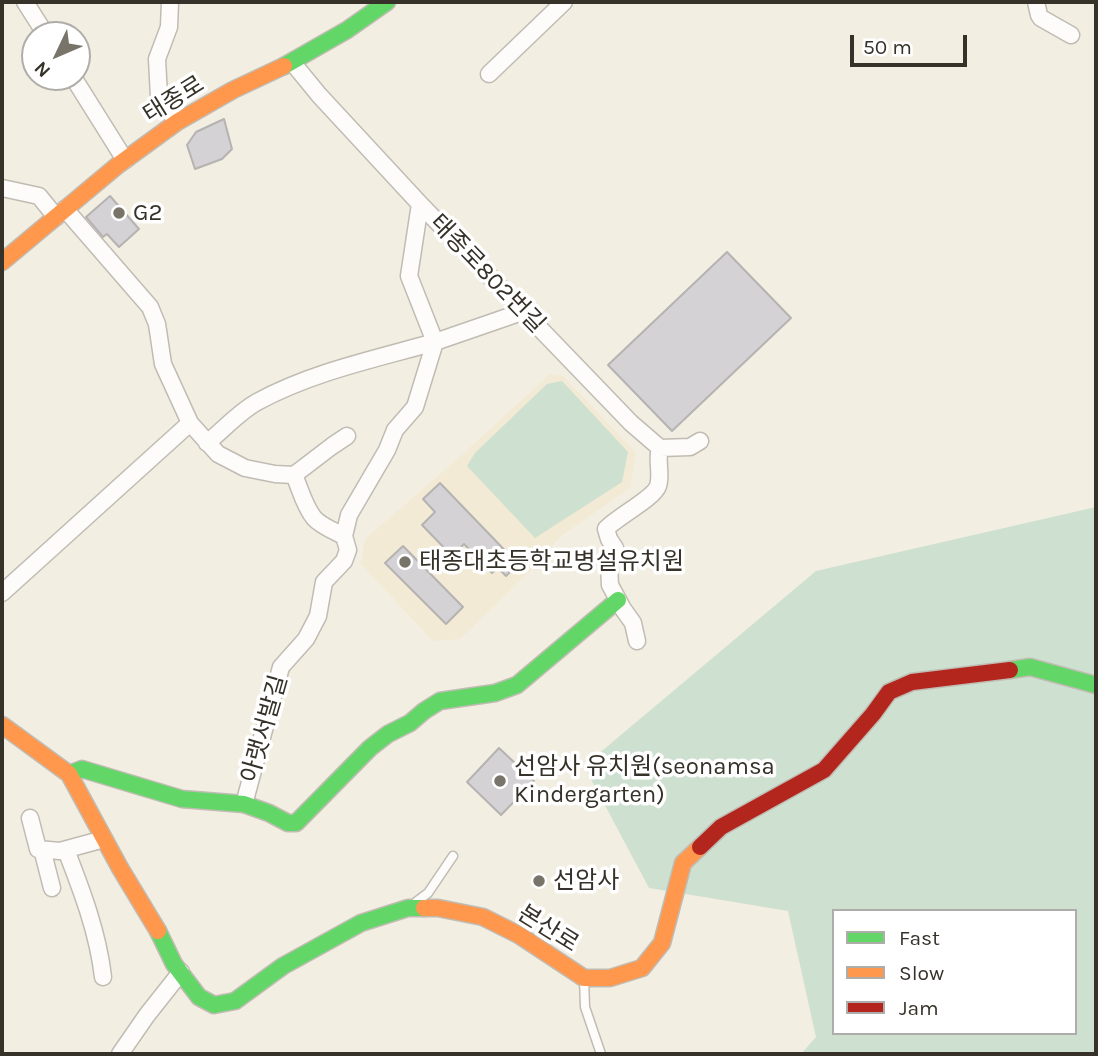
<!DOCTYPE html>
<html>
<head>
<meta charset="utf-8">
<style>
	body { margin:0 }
	#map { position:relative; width:1098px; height:1056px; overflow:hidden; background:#f3eee2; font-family:Karla,sans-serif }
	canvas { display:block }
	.frame { position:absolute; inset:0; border:4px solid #363229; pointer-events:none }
	.legend { position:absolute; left:832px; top:909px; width:245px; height:126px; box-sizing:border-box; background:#fff; border:2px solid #afada9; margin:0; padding:9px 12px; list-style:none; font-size:21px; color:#363229 }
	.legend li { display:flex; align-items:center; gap:14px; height:35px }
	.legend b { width:35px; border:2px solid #afada9 }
	.north { position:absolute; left:21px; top:21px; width:70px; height:70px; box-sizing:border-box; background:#fff; border:2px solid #afada9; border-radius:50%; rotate:226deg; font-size:19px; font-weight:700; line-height:28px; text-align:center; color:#363229 }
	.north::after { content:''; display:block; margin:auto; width:24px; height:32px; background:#78746a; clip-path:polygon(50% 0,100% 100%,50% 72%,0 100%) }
	.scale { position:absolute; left:850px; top:35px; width:117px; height:32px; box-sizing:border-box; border:4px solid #363229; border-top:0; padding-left:9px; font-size:21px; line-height:24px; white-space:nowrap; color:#363229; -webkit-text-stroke:5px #fff; paint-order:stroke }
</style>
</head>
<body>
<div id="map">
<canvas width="1098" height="1056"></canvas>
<div class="frame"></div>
<ul class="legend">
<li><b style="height:9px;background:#63d668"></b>Fast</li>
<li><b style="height:9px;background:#ff974d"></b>Slow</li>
<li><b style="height:9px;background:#b3261e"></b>Jam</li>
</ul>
<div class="north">N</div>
<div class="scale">50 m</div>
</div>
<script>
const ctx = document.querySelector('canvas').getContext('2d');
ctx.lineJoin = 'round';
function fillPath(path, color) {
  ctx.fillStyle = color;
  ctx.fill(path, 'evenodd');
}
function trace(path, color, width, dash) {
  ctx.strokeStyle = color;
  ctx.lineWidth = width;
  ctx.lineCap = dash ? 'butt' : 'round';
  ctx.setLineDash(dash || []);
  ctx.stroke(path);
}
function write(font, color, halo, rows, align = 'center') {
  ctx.font = font + ' Karla,"Noto Sans KR",sans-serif';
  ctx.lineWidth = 7;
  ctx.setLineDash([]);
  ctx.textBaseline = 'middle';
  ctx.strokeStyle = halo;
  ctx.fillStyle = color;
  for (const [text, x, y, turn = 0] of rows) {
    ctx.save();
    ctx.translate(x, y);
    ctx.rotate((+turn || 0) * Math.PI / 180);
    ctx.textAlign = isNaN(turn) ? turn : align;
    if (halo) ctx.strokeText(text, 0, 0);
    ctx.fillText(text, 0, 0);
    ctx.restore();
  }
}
fillPath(new Path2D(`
	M 550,374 L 563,376 L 636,453 L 630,488 L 561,536 L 528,573 L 460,639 L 433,641 L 361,564 L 365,539 L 453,463 Z`), '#f2ead4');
fillPath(new Path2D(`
	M 562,381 L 628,452 L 622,482 L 535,538 L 467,466 L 475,453 L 547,384 Z
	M 1096,507 L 1096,1054 L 801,1054 L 816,1037 L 788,911 L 649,888 L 584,766 L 816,571 ZM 834,911 L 1075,911 L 1075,1033 L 834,1033 Z`), '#cee0d0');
const building = new Path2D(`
	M 224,119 L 232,149 L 222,159 L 195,169 L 187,145 L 196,132 Z
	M 110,196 L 139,229 L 119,247 L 107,234 L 103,237 L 86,217 Z
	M 727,252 L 791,318 L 672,431 L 608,365 Z
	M 440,483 L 518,564 L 506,576 L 498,568 L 492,573 L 464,544 L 452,556 L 422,525 L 435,512 L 423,499 Z
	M 403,546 L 463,607 L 446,624 L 385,563 Z
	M 499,748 L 534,781 L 501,815 L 467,782 Z`);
fillPath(building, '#d4d2d4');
trace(building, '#b5b3b2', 2);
const lane = new Path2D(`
	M 416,902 L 428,893 L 453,856
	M 584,978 L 585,1007 L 601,1054`);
const street = new Path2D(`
	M 25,2 L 46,35
	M 170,2 L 169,27 L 157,59 L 159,97 L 177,122
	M 1036,2 L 1039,15 L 1041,18 L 1071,35
	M 292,62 L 319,95 L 420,204 L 631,423 L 660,448 L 690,447 L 700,441
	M 489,74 L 564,2
	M 73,77 L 125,160
	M 2,188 L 39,196 L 56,217
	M 65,209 L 150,307 L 157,324 L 163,364 L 190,423 L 218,454 L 245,468 L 275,474 L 294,475 L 332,446 L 347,436
	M 207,443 C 223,430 239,412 257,402 C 312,372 375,359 435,342 L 409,276 L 420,204
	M 294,475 C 300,488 304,506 314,518 C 321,526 334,531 344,536
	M 2,593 L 190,423
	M 637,641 L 633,623 L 623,609 L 610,585 L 609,566 L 615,548 L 609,539 L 606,529 C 617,517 654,498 658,486 C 662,474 656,460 660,448
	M 244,804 L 281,667 L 306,639 L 318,616 L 324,582 L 344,561 L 348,550 L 344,536 L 349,515 L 387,450 L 395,430 L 415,407 L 435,342 L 522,312
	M 30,818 L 38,849 L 60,851 L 104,839
	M 42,849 L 52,888
	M 66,850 C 82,891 98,933 103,977
	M 120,1054 L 147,1015 L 181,972`);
const fast = new Path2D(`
	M 284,66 L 347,30 L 387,2
	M 1010,670 L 1030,667 L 1096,685
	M 69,774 L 82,769 L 182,799 L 244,804 L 269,813 L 288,823 L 296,823 L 370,748 L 388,734 L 410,723 L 424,711 L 440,701 L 495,693 L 517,685 L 618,600
	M 158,931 L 174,964 L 199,997 L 214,1005 L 235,1001 L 283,966 L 361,923 L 408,908 L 424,908`);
const slow = new Path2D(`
	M 2,262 L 118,165 L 177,122 L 233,90 L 284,66
	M 2,725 L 69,774 L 120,868 L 158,931
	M 424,908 L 438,908 L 483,917 L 519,935 L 584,978 L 610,978 L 642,968 L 662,943 L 683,863 L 700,847`);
const jam = new Path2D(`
	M 700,847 L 721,827 L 824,770 L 873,714 L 889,692 L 912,682 L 1010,670`);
trace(lane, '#c0bcb3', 11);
trace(street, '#c0bcb3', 19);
trace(fast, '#c0bcb3', 19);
trace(slow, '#c0bcb3', 19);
trace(jam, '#c0bcb3', 19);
trace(lane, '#fdfcfb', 8);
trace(street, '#fdfcfb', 16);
trace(fast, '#63d668', 16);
trace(slow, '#ff974d', 16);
trace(jam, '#b3261e', 16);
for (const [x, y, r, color] of [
	[119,213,7,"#78746a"],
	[405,562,7,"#78746a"],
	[500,781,7,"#78746a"],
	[539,881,7,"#78746a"]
]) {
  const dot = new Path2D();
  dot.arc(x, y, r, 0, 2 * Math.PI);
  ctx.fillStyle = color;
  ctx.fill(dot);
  trace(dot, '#fff', 2.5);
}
write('24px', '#363229', '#fff', [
	["태종로",174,100,-32],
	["태종로802번길",487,274,46],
	["아랫서발길",265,729,-74],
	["본산로",548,929,32]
]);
write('24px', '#363229', '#fff', [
	["G2",133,213],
	["태종대초등학교병설유치원",419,562],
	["선암사 유치원(seonamsa",514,767],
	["Kindergarten)",514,795],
	["선암사",553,881]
], 'left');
</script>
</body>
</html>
